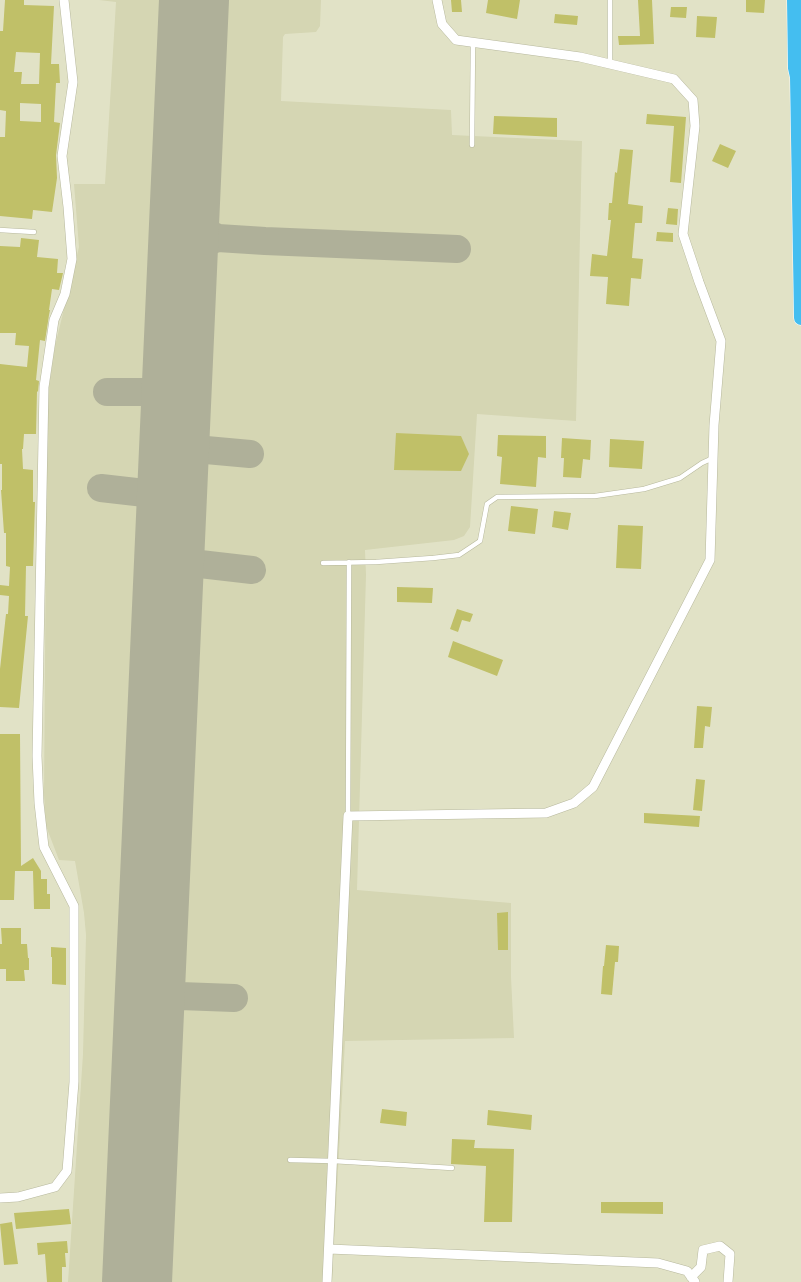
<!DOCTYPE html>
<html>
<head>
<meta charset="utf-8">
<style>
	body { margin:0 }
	canvas { display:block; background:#e1e2c6 }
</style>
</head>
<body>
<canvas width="801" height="1282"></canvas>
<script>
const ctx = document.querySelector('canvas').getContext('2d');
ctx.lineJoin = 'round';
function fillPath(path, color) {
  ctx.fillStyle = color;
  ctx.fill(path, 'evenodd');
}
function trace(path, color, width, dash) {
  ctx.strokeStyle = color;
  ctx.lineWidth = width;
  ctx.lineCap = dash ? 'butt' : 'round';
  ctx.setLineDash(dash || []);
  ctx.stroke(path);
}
fillPath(new Path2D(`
	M 99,0 L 321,0 L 320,26 L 316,32 L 285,34 L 283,37 L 281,101 L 451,110 L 452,135 L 582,141 L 576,421 L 477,414 L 470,527 L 464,536 L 454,540 L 365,550 L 366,575 L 357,890 L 511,903 L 511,977 L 514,1038 L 345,1041 L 332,1282 L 68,1282 L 83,1054 L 86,935 L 84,913 L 75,861 L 59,860 L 46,826 L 44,795 L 47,400 L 55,346 L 79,247 L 74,184 L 105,184 L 116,2 Z`), '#d5d6b3');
trace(new Path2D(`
	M 184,199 L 190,215 L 193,222 L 200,229 L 207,233 L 218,238 L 265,241 L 457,249
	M 181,285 C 186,257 190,246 218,238
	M 107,392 L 176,392
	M 173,447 L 250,454
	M 101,488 L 171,496
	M 170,512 L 176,537 L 188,558 L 200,564 L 252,570
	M 166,620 C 172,589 170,580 200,564
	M 151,950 L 154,971 L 157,981 L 167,991 L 180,996 L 234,998
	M 147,1053 C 149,1040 150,1017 159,1007 C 164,1001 173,998 180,996
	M 137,1281 L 137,1282`), '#afb099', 28);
trace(new Path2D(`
	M 137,1282 L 194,0`), '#afb099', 70);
fillPath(new Path2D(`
	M 5,0 L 24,0 L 24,5 L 54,6 L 51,64 L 59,64 L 60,83 L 56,83 L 54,122 L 60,123 L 56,155 L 57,178 L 52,212 L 33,210 L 32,219 L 0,216 L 0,137 L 5,137 L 6,111 L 0,110 L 0,31 L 3,31 ZM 16,52 L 40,53 L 39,84 L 21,84 L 22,72 L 14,72 ZM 20,103 L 41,104 L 41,122 L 20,121 Z
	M 451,0 L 461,0 L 462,12 L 452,12 Z
	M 488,0 L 520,0 L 517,19 L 486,13 Z
	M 638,0 L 652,0 L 654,44 L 619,45 L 618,36 L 640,36 Z
	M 746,0 L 765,0 L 764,13 L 746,12 Z
	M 671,7 L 687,7 L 686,18 L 670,17 Z
	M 555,14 L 578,16 L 577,25 L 554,23 Z
	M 697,16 L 717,17 L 715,38 L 696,37 Z
	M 647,114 L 686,117 L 681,183 L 670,182 L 674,126 L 646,124 Z
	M 494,116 L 557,118 L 557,137 L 493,134 Z
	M 720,144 L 736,151 L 728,168 L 712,161 Z
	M 620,149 L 633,150 L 628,204 L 643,206 L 642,223 L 635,223 L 632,258 L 643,259 L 641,279 L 631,278 L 629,306 L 606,304 L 608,277 L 590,276 L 592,254 L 607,256 L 611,220 L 608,220 L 609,203 L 612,203 L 615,172 L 617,173 Z
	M 668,208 L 678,209 L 677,225 L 666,224 Z
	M 657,232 L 673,233 L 673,242 L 656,241 Z
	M 21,238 L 39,240 L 37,257 L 58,259 L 57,273 L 63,273 L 59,290 L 52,289 L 49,310 L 50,310 L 49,315 L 45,341 L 40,340 L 36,380 L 39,381 L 38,392 L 37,391 L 36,434 L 24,434 L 23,449 L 22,449 L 23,469 L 33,470 L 33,502 L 35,502 L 33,566 L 26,566 L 25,616 L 28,616 L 19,708 L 0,707 L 0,669 L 6,614 L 8,614 L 9,596 L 0,595 L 0,585 L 9,586 L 10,567 L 6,566 L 6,533 L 4,533 L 1,490 L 2,490 L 2,464 L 0,464 L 0,364 L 27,367 L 29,346 L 15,345 L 16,333 L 0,333 L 0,246 L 20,247 Z
	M 396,433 L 461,436 L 469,454 L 461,471 L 394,470 Z
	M 498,435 L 546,436 L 546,458 L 538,457 L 536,487 L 500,484 L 502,457 L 497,456 Z
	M 562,438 L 591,440 L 590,460 L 583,459 L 581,478 L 563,477 L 564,458 L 561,458 Z
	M 610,439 L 644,441 L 642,469 L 609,467 Z
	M 511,506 L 538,509 L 535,534 L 508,531 Z
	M 554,511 L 571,513 L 568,530 L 552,527 Z
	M 618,525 L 643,526 L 641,569 L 616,568 Z
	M 397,587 L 433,588 L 432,603 L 397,602 Z
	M 457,609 L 473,614 L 470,622 L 462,620 L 458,632 L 450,629 Z
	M 453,641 L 503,660 L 497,676 L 448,657 Z
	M 697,706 L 712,707 L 710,727 L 705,726 L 703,748 L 694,748 Z
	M 0,734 L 20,734 L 21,866 L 33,858 L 41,871 L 41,879 L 47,879 L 47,894 L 50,894 L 50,909 L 34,909 L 33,871 L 15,871 L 14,900 L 0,900 Z
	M 696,779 L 705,780 L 702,811 L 693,810 Z
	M 644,813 L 700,816 L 699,827 L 644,823 Z
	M 508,912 L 508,950 L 498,950 L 497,913 Z
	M 1,928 L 21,928 L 21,944 L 27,944 L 28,958 L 29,958 L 29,970 L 24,970 L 25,981 L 6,981 L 6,969 L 0,969 L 0,944 L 2,944 Z
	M 606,945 L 619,946 L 618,962 L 615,962 L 612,995 L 601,994 L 603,966 L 604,966 Z
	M 51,947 L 66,948 L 66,985 L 52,984 L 52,957 L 51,957 Z
	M 382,1109 L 407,1112 L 406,1126 L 380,1123 Z
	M 488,1110 L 532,1115 L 531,1130 L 487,1125 Z
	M 452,1139 L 475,1140 L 474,1148 L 514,1149 L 512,1222 L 484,1222 L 486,1166 L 451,1164 Z
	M 601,1202 L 663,1202 L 663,1214 L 601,1213 Z
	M 69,1209 L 71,1224 L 16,1229 L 14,1213 Z
	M 12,1222 L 18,1264 L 4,1265 L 0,1224 Z
	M 67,1241 L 68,1253 L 65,1253 L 66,1267 L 62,1267 L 62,1282 L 47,1282 L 45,1254 L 38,1255 L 37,1243 Z`), '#c0c068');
const service = new Path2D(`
	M 610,0 L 610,64
	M 472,145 L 473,42
	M 0,230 L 34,232
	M 323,563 L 376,562 L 433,558 L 459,555 L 480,541 L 487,504 L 497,497 L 595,496 L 644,489 L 680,478 L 702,463 L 713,458
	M 348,816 L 349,562
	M 290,1160 L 333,1161 L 452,1168`);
const minor = new Path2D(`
	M 0,1198 L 18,1197 L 55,1187 L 67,1171 L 74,1082 L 74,906 L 44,847 L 39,803 L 37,756 L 44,387 L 54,320 L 65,294 L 72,259 L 68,207 L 62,156 L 73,82 L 64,0
	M 329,1249 L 658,1263 L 687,1271 L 695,1282
	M 691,1277 L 701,1267 L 703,1250 L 720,1246 L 730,1254 L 728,1282
	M 327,1282 L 348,816 L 546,813 L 574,803 L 593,787 L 710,560 L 714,425 L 721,341 L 699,282 L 683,234 L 695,126 L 693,100 L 674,79 L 580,57 L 456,40 L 442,24 L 437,0`);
const trunk = new Path2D(`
	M 794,0 L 795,68 L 797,77 L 801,318`);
trace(service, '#b7b89d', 5.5);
trace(minor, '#b7b89d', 10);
trace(trunk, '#fff', 15);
trace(service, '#fff', 4.5);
trace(minor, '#fff', 9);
trace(trunk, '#44bef0', 14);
</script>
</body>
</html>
